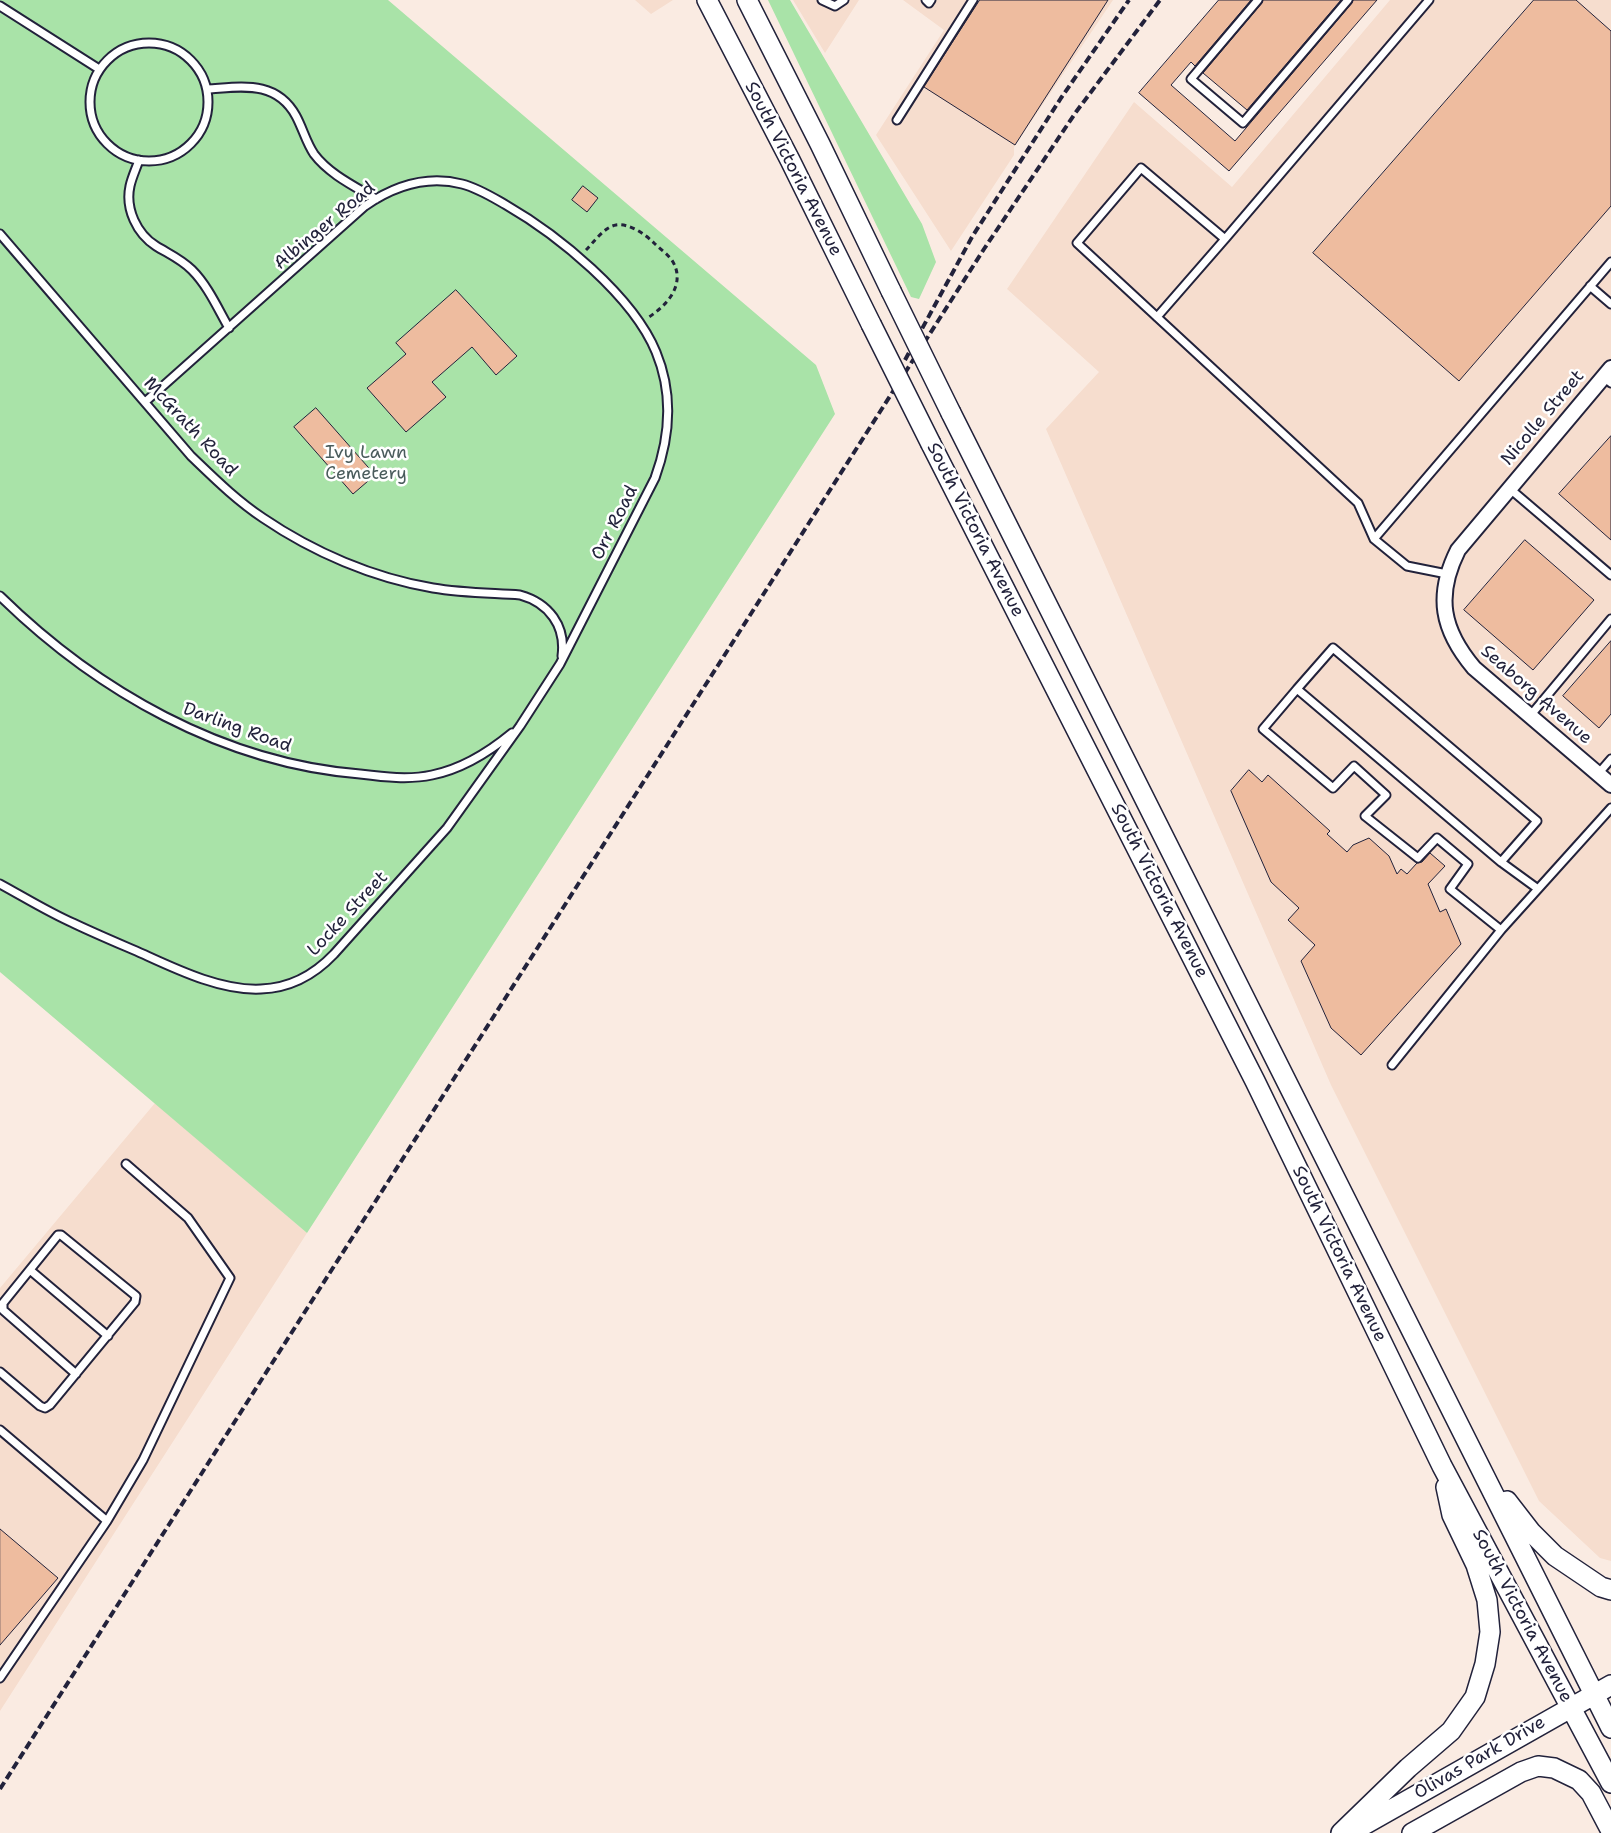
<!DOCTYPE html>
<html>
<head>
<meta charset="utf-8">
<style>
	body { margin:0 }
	canvas { display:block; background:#faebe2 }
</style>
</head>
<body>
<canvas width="1611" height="1833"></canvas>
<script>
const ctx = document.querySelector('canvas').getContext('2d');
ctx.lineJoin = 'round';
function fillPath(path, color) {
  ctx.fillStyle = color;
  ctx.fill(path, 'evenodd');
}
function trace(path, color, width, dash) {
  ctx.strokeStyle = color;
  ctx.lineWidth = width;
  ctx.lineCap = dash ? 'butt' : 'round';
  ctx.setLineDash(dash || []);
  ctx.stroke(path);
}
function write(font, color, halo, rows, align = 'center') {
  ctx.font = font + ' "Shantell Sans",sans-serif';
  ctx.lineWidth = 5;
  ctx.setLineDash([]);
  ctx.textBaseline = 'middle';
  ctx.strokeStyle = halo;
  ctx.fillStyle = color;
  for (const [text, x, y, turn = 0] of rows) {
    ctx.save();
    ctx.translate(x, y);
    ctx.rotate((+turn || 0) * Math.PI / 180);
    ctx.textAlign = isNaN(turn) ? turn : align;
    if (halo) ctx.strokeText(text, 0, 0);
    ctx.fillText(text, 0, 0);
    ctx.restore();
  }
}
fillPath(new Path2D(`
	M 635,0 L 673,0 L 651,14 Z
	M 793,0 L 859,0 L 825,53 Z
	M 903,0 L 1113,0 L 1014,147 L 1014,155 L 951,251 L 876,135 L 944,30 Z
	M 1390,0 L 1611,0 L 1611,1561 L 1600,1558 L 1539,1501 L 1331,1085 L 1046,429 L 1099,372 L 1007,289 L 1134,102 L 1232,187 Z
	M 155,1103 L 307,1233 L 0,1711 L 0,1288 Z`), '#f6ddce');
fillPath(new Path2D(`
	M 0,0 L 388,0 L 816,365 L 835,414 L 307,1233 L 0,972 Z
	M 768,0 L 790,0 L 922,224 L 936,262 L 919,299 L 911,297 Z`), '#a9e3a8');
const building = new Path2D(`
	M 980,0 L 1108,0 L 1015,145 L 924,87 Z
	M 1219,0 L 1251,0 L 1195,66 L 1191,62 L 1171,85 L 1235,141 L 1352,3 L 1353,0 L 1377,0 L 1229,171 L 1139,93 Z
	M 1263,0 L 1341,0 L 1247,110 L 1203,73 L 1262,3 Z
	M 1534,0 L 1576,0 L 1611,31 L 1611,206 L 1459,381 L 1313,253 Z
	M 583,186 L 598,198 L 587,212 L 572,200 Z
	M 456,290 L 517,356 L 496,375 L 472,347 L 432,382 L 446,397 L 406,432 L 367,388 L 406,354 L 396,343 Z
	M 316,408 L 375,475 L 353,494 L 294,427 Z
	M 1611,436 L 1611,540 L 1559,494 Z
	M 1525,540 L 1594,600 L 1533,670 L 1464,610 Z
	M 1611,641 L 1611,714 L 1599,728 L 1563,696 Z
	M 1249,770 L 1262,782 L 1268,775 L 1330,831 L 1327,834 L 1347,852 L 1353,845 L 1369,838 L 1389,856 L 1397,874 L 1401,869 L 1407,874 L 1417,863 L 1422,862 L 1430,853 L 1445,866 L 1428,884 L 1440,912 L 1446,909 L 1461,944 L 1361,1055 L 1331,1028 L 1301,961 L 1315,945 L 1288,920 L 1299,908 L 1271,882 L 1231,791 Z
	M 0,1529 L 58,1578 L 0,1645 Z`);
fillPath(building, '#eebc9f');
trace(building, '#22223b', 1);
const lane = new Path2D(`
	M 822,0 L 835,6 L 844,0
	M 926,0 L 929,3 L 931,0
	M 1258,0 L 1191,79 L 1243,123 L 1348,0
	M 1429,0 L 1225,239 L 1141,168 L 1077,243 L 1358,503 L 1374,539 L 1407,566 L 1447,574
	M 0,6 L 99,69
	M90 102a59 59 0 1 1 118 0a59 59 0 1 1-118 0Z
	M 208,89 C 242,87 276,80 296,116 C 303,129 306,142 314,154 C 329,174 354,186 376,199
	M 897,120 L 973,0
	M 139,160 C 136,169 132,177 130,186 C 125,209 137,234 156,246 C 169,254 181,259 192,270 C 208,286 218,309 229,328
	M 0,234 L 191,456 C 214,478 236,500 263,518 C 313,552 373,578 433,588 C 462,593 492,593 520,595 C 549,603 566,626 562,656
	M 1590,286 L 1611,304
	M 1157,317 L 1225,239
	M 1603,377 L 1611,383
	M 1509,488 L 1611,575
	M 1374,539 L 1611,262
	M 0,596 C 97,691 223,763 360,774 C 384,777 409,780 432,775 C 462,769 489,752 512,733
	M 1297,689 L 1263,729 L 1333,788 L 1354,766 L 1386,795 L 1365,816 L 1418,858 L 1437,838 L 1468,864 L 1450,889 L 1501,930
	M 1530,716 L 1611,619
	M 1598,774 L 1611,759
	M 1501,862 L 1537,821 L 1333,648 L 1297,689 L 1501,862 L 1538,889
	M 0,884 C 24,897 48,912 73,923 C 96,934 120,944 143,954 C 178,970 222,991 261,989 C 290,988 315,974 334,954 L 447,828 L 520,726 L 560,664 L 655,478 C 670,437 673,393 656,352 C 633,296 558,235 506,205 C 492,197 478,188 462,184 C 427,175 394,186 365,206 L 145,402
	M 1392,1065 L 1501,930 L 1611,808
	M 30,1270 L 108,1336
	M 0,1372 L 40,1406 L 45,1408 L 50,1405 L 135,1302 L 136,1296 L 61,1235 L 58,1235 L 3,1303 L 3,1310 L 76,1374
	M 0,1430 L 107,1521 L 0,1678
	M 107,1521 L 143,1460 L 230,1278 L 188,1218 L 126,1164`);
const street = new Path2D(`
	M 1611,368 L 1458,550 C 1435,596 1442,630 1474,668 L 1611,785`);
const secondary = new Path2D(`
	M 707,0 L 790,160 L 871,324
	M 747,0 L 820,144 L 891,291
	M 951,413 L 1611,1728
	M 931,444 L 1255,1081 L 1442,1466 L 1611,1783
	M 1507,1501 L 1531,1532 L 1555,1556 L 1601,1587 L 1611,1590
	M 1355,1830 L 1611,1685
	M 1341,1833 L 1408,1768 L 1451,1731 L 1475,1697 L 1485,1664 L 1490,1632 L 1487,1600 L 1476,1565 L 1452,1515 L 1446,1487
	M 1412,1833 L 1521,1772 L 1538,1766 L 1554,1768 L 1579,1780 L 1591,1793 L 1611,1831`);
trace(lane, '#22223b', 11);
trace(street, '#22223b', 18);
trace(secondary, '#22223b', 22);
trace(new Path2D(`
	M 586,250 C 594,242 604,227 616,225 C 629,223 645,234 654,243 C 660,249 669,255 673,262 C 686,285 666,306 649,317`), '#22223b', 3, [5, 4]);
trace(lane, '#fff', 7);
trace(street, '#fff', 14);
trace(secondary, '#fff', 19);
trace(new Path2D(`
	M 905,360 L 972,237 L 1061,98 L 1129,0
	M 0,1789 L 984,249 L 1076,112 L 1160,0`), '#22223b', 4, [8, 4]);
const secondaryBridge = new Path2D(`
	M 891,291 L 951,413
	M 871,324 L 931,444`);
trace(secondaryBridge, '#22223b', 22, []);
trace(secondaryBridge, '#fff', 19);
write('18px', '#22223b', '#fff', [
	["South Victoria Avenue",793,169,63],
	["Albinger Road",325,226,-40],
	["Nicolle Street",1543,418,-50],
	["McGrath Road",190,427,47],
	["Orr Road",615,523,-63],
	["South Victoria Avenue",975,530,63],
	["Seaborg Avenue",1536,695,41],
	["Darling Road",237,728,20],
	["South Victoria Avenue",1159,891,63],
	["Locke Street",348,914,-47],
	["South Victoria Avenue",1339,1254,64],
	["South Victoria Avenue",1522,1616,62],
	["Olivas Park Drive",1480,1758,-30]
]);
write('18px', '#4a5c5c', '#fff', [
	["Ivy Lawn",366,453],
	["Cemetery",366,474]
]);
</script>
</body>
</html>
